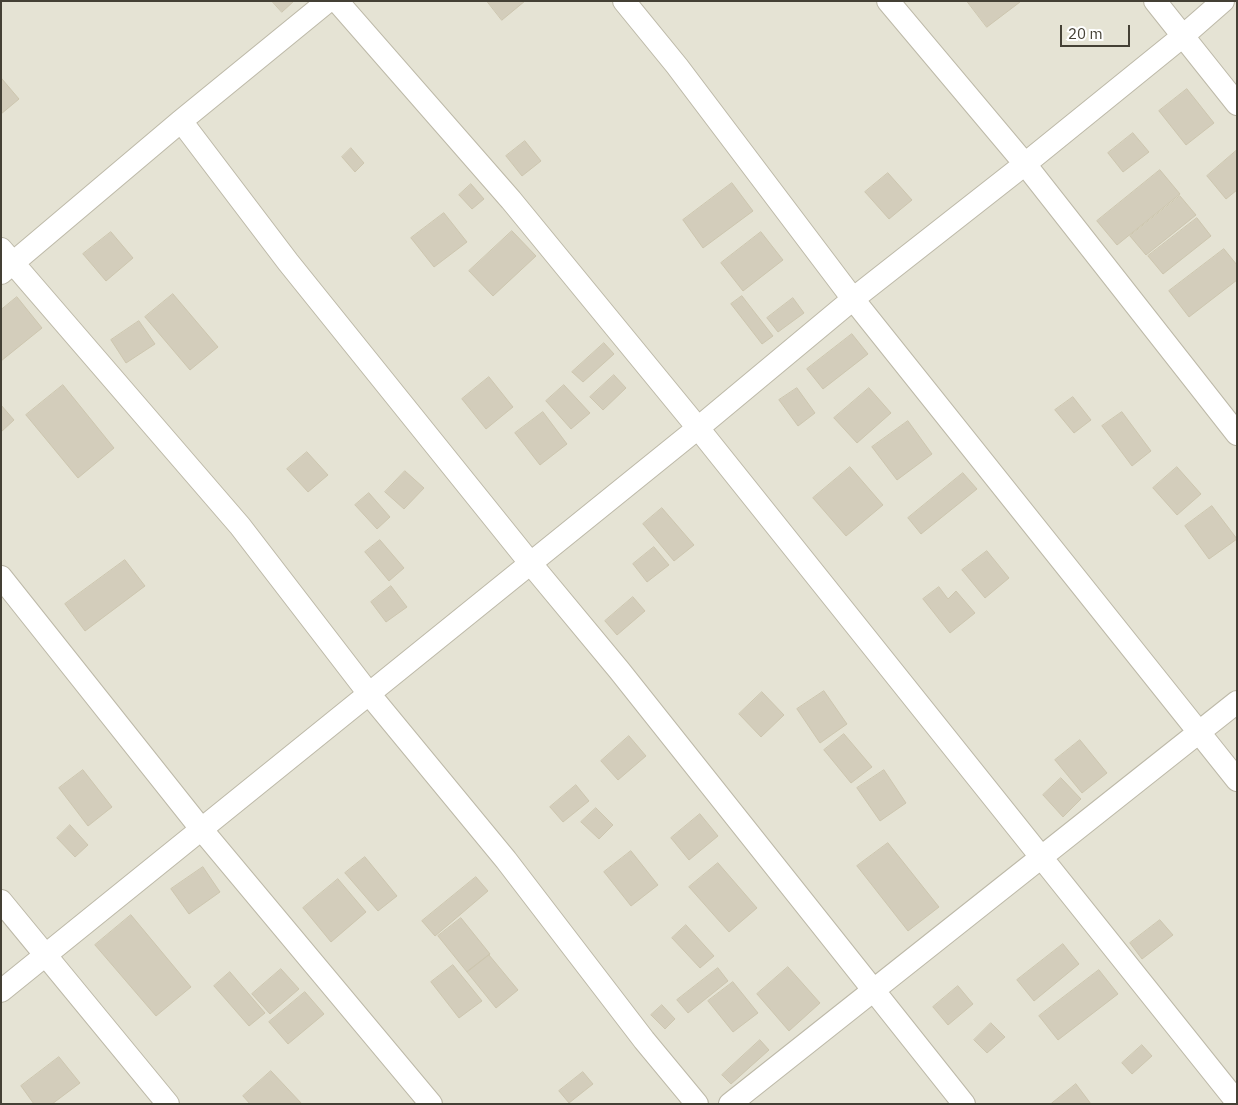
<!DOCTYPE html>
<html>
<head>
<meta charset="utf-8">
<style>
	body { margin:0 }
	#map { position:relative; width:1238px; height:1105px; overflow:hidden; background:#f2f0e5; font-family:"IBM Plex Sans",sans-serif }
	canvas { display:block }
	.frame { position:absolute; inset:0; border:2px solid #444035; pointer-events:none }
	.scale { position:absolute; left:1060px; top:25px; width:70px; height:22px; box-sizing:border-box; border:2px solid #444035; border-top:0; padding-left:6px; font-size:15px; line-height:18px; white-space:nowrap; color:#444035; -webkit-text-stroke:4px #fff; paint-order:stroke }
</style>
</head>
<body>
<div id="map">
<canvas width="1238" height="1105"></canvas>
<div class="frame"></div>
<div class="scale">20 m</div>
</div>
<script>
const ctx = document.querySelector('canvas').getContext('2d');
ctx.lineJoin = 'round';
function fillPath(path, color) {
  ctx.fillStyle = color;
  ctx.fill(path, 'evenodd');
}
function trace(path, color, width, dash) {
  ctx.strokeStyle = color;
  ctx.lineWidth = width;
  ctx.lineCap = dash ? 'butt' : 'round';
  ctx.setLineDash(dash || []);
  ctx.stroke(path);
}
fillPath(new Path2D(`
	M 1,1 L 1237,1 L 1237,1104 L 1,1104 Z`), '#e5e3d4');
const building = new Path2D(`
	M 272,1 L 294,1 L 282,12 Z
	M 487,1 L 525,1 L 502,20 Z
	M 967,1 L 1019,1 L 1020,2 L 987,27 Z
	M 2,79 L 19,99 L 1,114 L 1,80 Z
	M 1187,89 L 1214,123 L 1186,145 L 1159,111 Z
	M 1133,133 L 1149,152 L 1123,172 L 1108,153 Z
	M 525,141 L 541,161 L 522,176 L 506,156 Z
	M 351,148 L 364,163 L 355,172 L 342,157 Z
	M 1237,150 L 1237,190 L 1226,199 L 1207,176 Z
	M 1160,170 L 1180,194 L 1117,245 L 1097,221 Z
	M 888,173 L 912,200 L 889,219 L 865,192 Z
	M 732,183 L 753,211 L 703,248 L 683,220 Z
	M 471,184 L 484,199 L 472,209 L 459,195 Z
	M 1180,196 L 1196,215 L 1146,255 L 1130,236 Z
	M 444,213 L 467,242 L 434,267 L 411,238 Z
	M 1197,218 L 1211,236 L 1163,274 L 1148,256 Z
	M 512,231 L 536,256 L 493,296 L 469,271 Z
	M 111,232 L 133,258 L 106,281 L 83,254 Z
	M 761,232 L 783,260 L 743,291 L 721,263 Z
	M 1224,249 L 1237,265 L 1237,280 L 1189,317 L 1169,291 Z
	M 173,294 L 218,347 L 190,370 L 145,317 Z
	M 742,296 L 773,336 L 762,344 L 731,304 Z
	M 17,297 L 42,328 L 1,361 L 1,310 Z
	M 793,298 L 804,313 L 778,332 L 767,318 Z
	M 139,321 L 155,344 L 126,363 L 111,340 Z
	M 852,334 L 868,354 L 823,389 L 807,369 Z
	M 604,343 L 614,354 L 583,382 L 572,372 Z
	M 614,375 L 626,388 L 603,410 L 590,397 Z
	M 489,377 L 513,407 L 486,429 L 462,399 Z
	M 63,385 L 114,448 L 78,478 L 26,415 Z
	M 564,385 L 590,413 L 571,429 L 546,401 Z
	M 797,388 L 815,413 L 798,426 L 779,400 Z
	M 869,388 L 891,413 L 857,443 L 834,418 Z
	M 1073,397 L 1091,420 L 1074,433 L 1055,410 Z
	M 1,405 L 14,420 L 1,432 Z
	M 543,412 L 567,444 L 540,465 L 515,433 Z
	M 1122,412 L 1151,451 L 1132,466 L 1102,426 Z
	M 908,421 L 932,454 L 897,480 L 872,447 Z
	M 307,452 L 328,475 L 308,492 L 287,469 Z
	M 850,467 L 883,505 L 846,536 L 813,498 Z
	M 1177,467 L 1201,494 L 1177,515 L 1153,488 Z
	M 405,471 L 424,488 L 404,509 L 385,492 Z
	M 963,473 L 977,489 L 921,534 L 908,518 Z
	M 369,493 L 390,517 L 377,529 L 355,505 Z
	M 1212,506 L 1237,539 L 1209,559 L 1185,526 Z
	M 662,508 L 694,545 L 674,561 L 643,524 Z
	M 380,540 L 404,568 L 389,581 L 365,552 Z
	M 654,547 L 669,565 L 647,582 L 633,564 Z
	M 987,551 L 1009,578 L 985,598 L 962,570 Z
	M 125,560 L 145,586 L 85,631 L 65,604 Z
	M 391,586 L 407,607 L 386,622 L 371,602 Z
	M 939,587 L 948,599 L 956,591 L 975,613 L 950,633 L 923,599 Z
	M 633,597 L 645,611 L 617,635 L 605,621 Z
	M 824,691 L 847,724 L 820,743 L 797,709 Z
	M 762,692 L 784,715 L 761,737 L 739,714 Z
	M 844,734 L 872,767 L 851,783 L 824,750 Z
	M 629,736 L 646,756 L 618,780 L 601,761 Z
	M 1080,740 L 1107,773 L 1082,793 L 1055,760 Z
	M 83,770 L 112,807 L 88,826 L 59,788 Z
	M 884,770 L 906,803 L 880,821 L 857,788 Z
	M 1061,778 L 1081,799 L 1063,817 L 1043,795 Z
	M 576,785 L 589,801 L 563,822 L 550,807 Z
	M 596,808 L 613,825 L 599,839 L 581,822 Z
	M 700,814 L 718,836 L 689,860 L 671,838 Z
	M 70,825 L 88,845 L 75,857 L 57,838 Z
	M 888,843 L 939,907 L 908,931 L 857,866 Z
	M 631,851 L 658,885 L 631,906 L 604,872 Z
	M 365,857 L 397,896 L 378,911 L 345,873 Z
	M 718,863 L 757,908 L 729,932 L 689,887 Z
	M 203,867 L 220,892 L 189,914 L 171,889 Z
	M 476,877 L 488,891 L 435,936 L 422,921 Z
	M 338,879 L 366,912 L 331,942 L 303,908 Z
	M 131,915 L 191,987 L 156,1016 L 95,945 Z
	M 461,918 L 490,954 L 467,972 L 438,936 Z
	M 1160,920 L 1173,935 L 1142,959 L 1130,943 Z
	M 686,925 L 714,956 L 700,968 L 672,938 Z
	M 1063,944 L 1079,964 L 1034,1001 L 1017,980 Z
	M 489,955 L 518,990 L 496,1008 L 467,972 Z
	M 453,965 L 482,1001 L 459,1018 L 431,982 Z
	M 788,967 L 820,1003 L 789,1031 L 757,994 Z
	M 718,968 L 728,981 L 688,1013 L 677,1000 Z
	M 281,969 L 299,989 L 270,1014 L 252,994 Z
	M 1099,970 L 1118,994 L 1058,1040 L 1039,1016 Z
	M 230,972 L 265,1013 L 249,1026 L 214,986 Z
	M 733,982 L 758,1013 L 733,1032 L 708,1001 Z
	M 958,986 L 973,1004 L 948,1025 L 933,1007 Z
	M 305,992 L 324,1014 L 288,1044 L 269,1022 Z
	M 662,1005 L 675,1019 L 665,1029 L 651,1015 Z
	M 991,1023 L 1005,1037 L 987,1053 L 974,1040 Z
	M 760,1040 L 769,1050 L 731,1084 L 722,1075 Z
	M 1142,1045 L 1152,1056 L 1132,1074 L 1122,1063 Z
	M 59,1057 L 80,1083 L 52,1104 L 34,1104 L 21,1086 Z
	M 271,1071 L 302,1104 L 250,1104 L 243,1096 Z
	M 583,1072 L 593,1084 L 569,1103 L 559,1091 Z
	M 1076,1084 L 1091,1104 L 1051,1104 Z`);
fillPath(building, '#d3cdbb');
trace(building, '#cdc6af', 1);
const street = new Path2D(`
	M 337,1 L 511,200 L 698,428 L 1237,1102
	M 624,1 L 677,66 L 853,299 L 1237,780
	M 888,1 L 1025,164 L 1237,434
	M 1155,1 L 1237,104
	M 181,121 L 288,262 L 531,564 L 619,670 L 964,1104
	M 1,249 L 240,526 L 370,695 L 506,860 L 644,1040 L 697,1104
	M 1,273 L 181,121 L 328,1
	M 1,577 L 202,830 L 431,1104
	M 1,901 L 168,1104
	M 1,991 L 698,428 L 853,299 L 1025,164 L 1183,36 L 1223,1
	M 730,1104 L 1237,702`);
trace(street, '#bdb9a8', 24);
trace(street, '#fff', 22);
</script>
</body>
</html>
